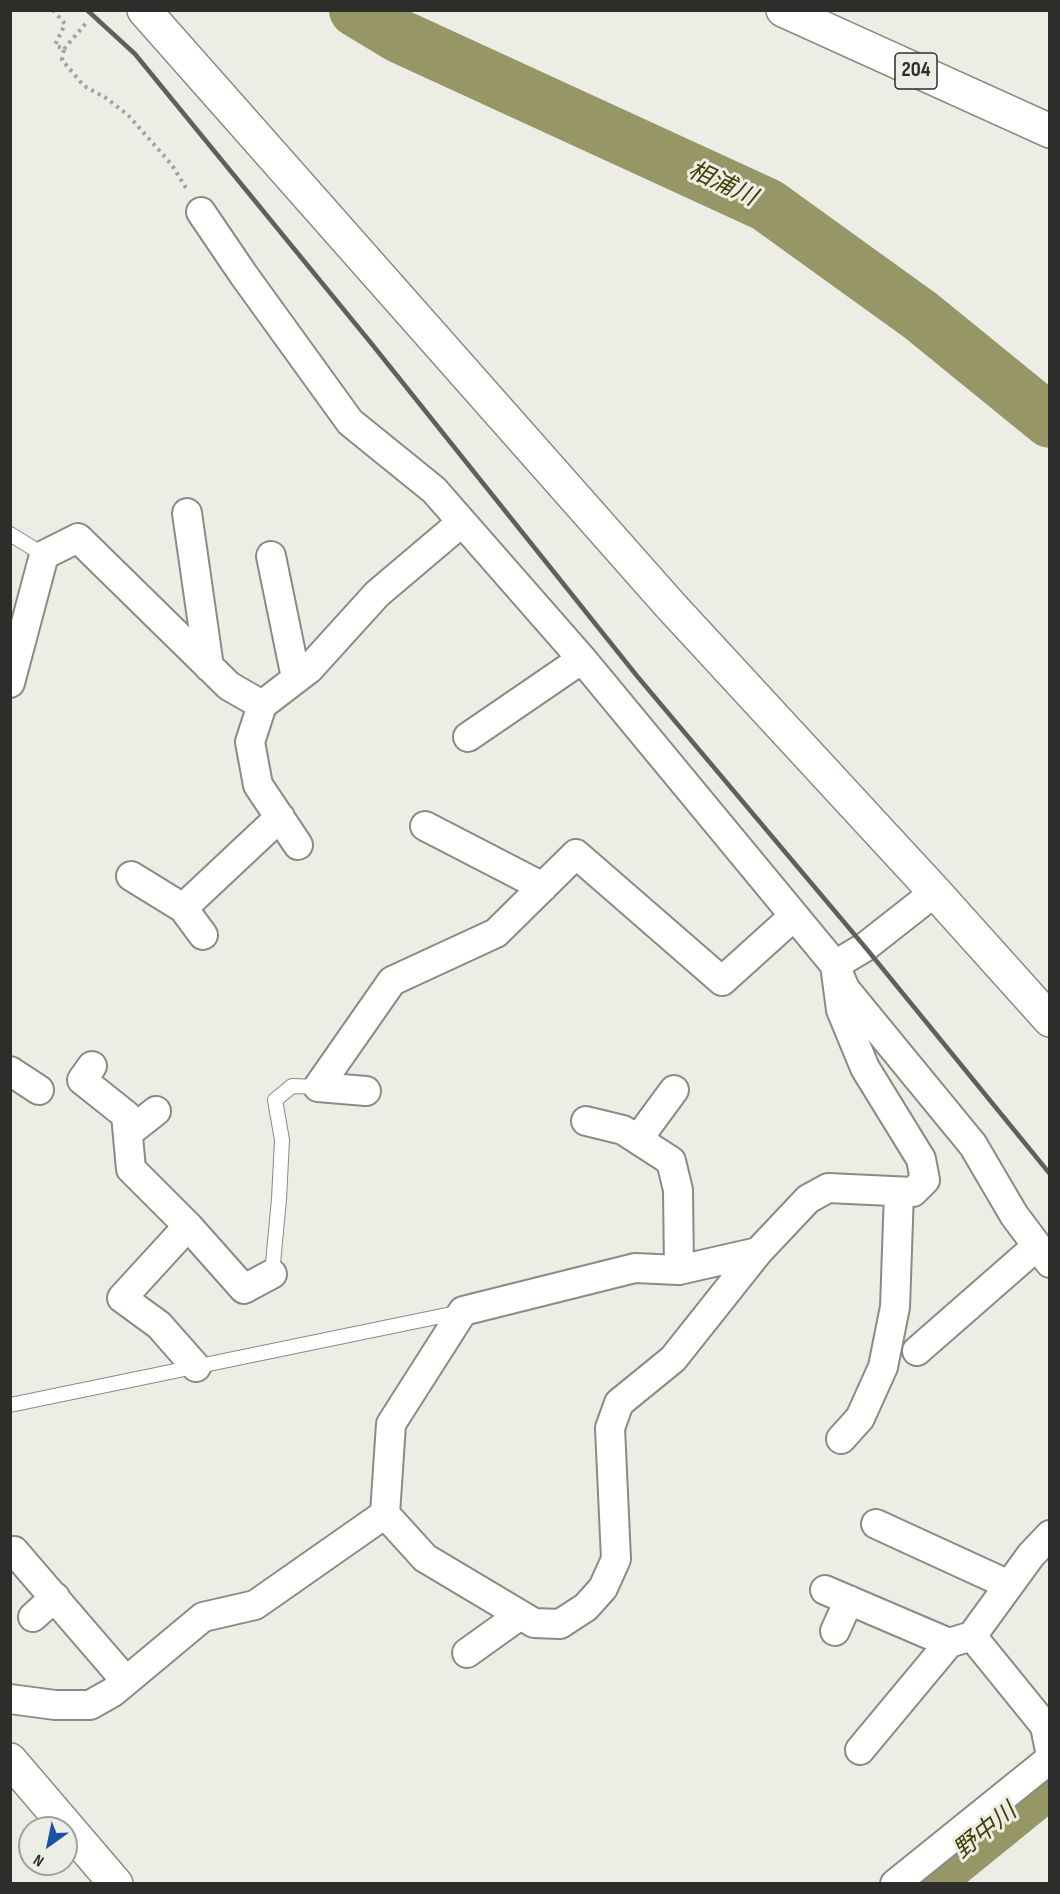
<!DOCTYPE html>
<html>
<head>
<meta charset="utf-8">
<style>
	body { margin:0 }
	#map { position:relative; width:1060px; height:1894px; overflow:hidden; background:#ecede5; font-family:"Sofia Sans Condensed",sans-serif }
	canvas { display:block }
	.frame { position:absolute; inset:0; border:12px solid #2d2e2b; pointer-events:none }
	.north { position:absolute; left:18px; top:1816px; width:60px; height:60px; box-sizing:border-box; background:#ecede5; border:2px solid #a0a19b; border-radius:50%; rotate:213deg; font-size:16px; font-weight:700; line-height:24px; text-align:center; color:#2d2e2b }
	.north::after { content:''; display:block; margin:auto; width:21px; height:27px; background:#1a53a4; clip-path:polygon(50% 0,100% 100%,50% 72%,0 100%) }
</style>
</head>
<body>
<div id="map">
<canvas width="1060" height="1894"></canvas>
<div class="frame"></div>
<div class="north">N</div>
</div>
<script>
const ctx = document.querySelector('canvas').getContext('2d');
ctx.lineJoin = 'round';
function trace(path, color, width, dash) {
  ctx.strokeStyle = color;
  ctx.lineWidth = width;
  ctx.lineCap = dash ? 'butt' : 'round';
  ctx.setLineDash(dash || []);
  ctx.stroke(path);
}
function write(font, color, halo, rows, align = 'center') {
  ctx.font = font + ' "Sofia Sans Condensed","Noto Sans JP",sans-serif';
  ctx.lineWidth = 6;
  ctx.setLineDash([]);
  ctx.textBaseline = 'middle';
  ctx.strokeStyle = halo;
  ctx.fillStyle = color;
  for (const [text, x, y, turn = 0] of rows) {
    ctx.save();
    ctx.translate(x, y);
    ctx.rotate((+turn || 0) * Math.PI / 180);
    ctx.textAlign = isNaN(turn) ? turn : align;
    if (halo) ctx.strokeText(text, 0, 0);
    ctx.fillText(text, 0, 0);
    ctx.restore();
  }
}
trace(new Path2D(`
	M 356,10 L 399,36 L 767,205 L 921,316 L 1050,421
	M 922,1884 L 1050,1780`), '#969667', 54);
const service = new Path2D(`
	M 10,534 L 44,555
	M 272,1274 L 279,1199 L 282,1140 L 275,1100 L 292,1086 L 318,1087
	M 10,1405 L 461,1312`);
const minor = new Path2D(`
	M 201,212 L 243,274 L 350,422 L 434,490 L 582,659 L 835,965 L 845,989 L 973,1145 L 1014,1215 L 1050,1263
	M 187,513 L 209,667
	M 271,556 L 296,678
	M 10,683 L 44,555 L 78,538 L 229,686 L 262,705 L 309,669 L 377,594 L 462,522
	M 262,705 L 250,742 L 258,785 L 298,845
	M 468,737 L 582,659
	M 425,826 L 543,887
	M 131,876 L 183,908
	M 203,935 L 183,908 L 280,817
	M 835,965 L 865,947 L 935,892
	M 92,1066 L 82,1080 L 126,1115 L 131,1169 L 188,1226
	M 10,1071 L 39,1090
	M 366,1091 L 318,1087 L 392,981 L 496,933 L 576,854 L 722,981 L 794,916
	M 586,1121 L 623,1130 L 671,1161 L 678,1190 L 679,1270
	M 128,1133 L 156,1111
	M 638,1139 L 674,1090
	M 758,1252 L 679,1270 L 635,1268 L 463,1311 L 391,1424 L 385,1514 L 425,1558 L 534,1623 L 560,1624 L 586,1607 L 603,1588 L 616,1559 L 610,1428 L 619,1403 L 673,1359 L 758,1252 L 808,1199 L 828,1188 L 913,1192 L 925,1180 L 921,1159 L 865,1068 L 841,1010 L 835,965
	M 917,1351 L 1037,1246
	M 196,1367 L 159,1325 L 122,1298 L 188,1226 L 244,1289 L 272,1274
	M 841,1439 L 860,1418 L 883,1367 L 895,1307 L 899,1192
	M 876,1524 L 1009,1585
	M 14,1551 L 126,1681
	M 825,1590 L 949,1643
	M 33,1617 L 55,1597
	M 835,1631 L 849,1600
	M 972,1636 L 1045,1726 L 1050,1751
	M 467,1653 L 520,1615
	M 10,1699 L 55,1705 L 90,1705 L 113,1692 L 203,1617 L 255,1605 L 385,1514
	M 860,1750 L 949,1643 L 972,1636 L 1031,1555 L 1050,1535
	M 895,1884 L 1050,1759`);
const tertiary = new Path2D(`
	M 144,10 L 670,605 L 935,892 L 1050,1020
	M 10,1760 L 116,1884`);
const trunk = new Path2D(`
	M 783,10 L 1050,131`);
trace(service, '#8a8b83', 16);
trace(minor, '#8a8b83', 32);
trace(tertiary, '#8a8b83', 36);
trace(trunk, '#8a8b83', 36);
trace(new Path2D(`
	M 53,10 L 65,24 L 55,45 L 64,49 L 62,60 L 84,86 L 106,98 L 128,115 L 172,165 L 186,188
	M 64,49 L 87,22`), '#a1a29c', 4, [3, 4.5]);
trace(service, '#fff', 14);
trace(minor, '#fff', 28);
trace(tertiary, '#fff', 33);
trace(trunk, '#fff', 33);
trace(new Path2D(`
	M 87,10 L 135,54 L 371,343 L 637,676 L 865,947 L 1050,1174`), '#5f605c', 4.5);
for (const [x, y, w] of [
	[916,71,42]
]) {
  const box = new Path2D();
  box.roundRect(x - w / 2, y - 18, w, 36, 4.5);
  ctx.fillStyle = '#ecede5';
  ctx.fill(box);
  trace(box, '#2d2e2b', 1.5);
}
write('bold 21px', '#2d2e2b', null, [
	["204",916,71]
]);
write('italic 24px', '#414002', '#ecede5', [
	["相浦川",722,185,25],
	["野中川",986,1832,-39]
]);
</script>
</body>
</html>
